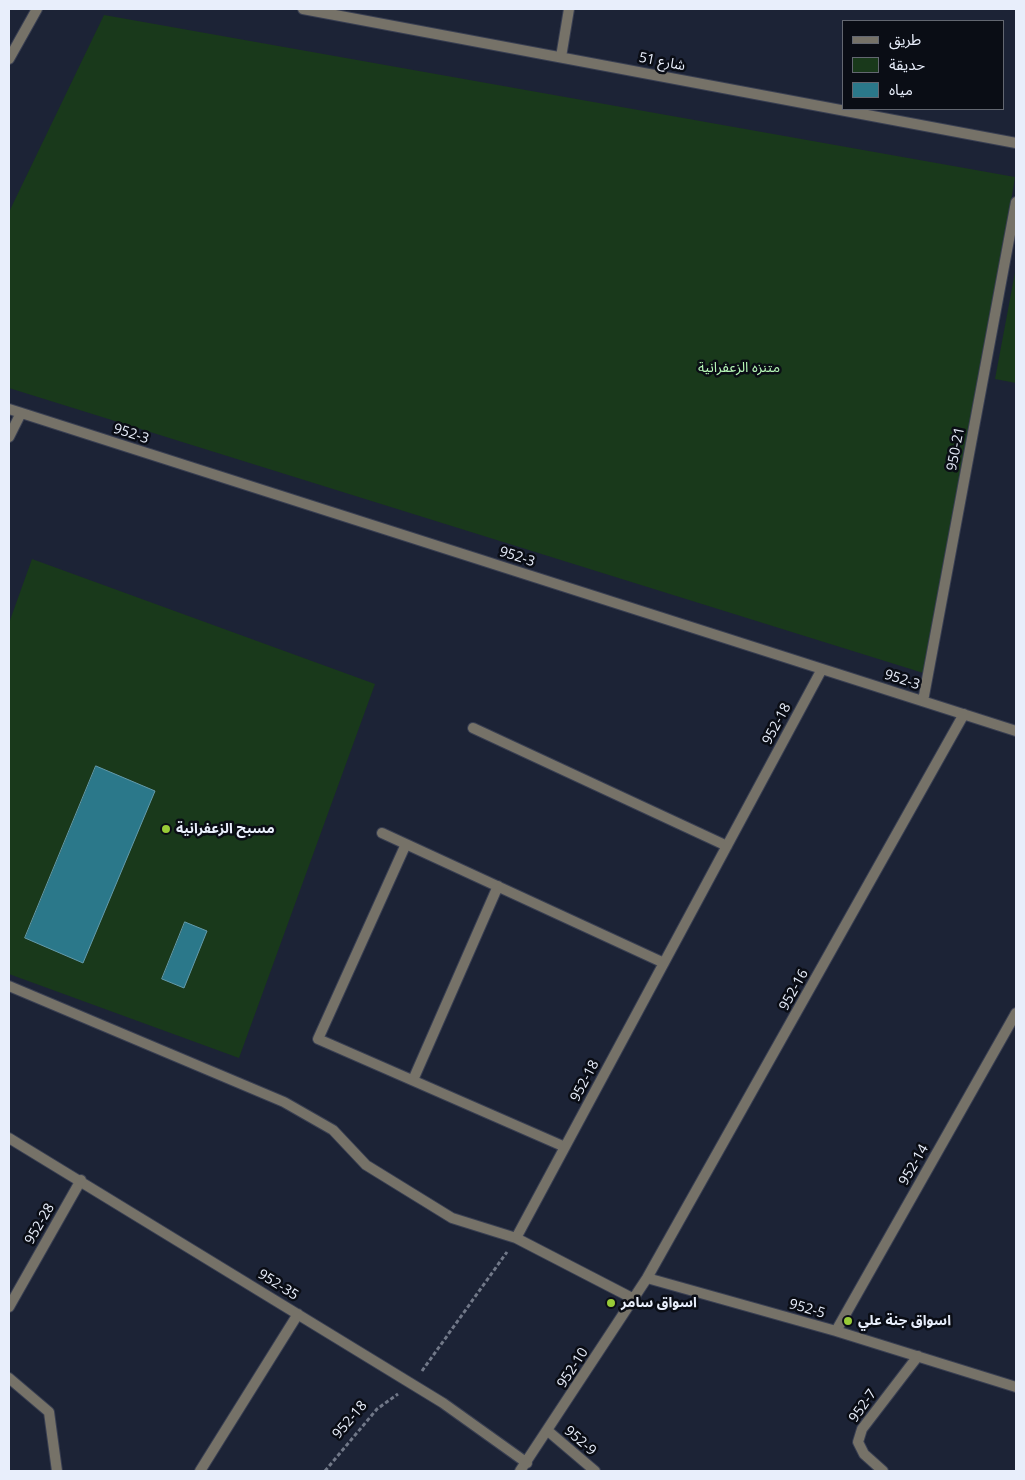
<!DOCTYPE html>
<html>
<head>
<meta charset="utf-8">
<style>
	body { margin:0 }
	#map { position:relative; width:1025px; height:1480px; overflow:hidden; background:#1c2336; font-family:"Open Sans","Noto Sans Arabic",sans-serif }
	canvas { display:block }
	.frame { position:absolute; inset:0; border:10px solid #e8eefb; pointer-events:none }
	.legend { position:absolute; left:842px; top:20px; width:162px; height:90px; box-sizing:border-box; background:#0a0d15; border:1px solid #636771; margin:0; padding:6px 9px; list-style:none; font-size:15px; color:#e8eefb }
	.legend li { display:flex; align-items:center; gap:10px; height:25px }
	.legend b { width:25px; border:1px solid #636771 }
</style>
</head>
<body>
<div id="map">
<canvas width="1025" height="1480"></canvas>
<div class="frame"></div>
<ul class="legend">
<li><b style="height:6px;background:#767268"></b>طريق</li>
<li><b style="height:14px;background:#19391b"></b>حديقة</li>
<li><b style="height:14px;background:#2b788a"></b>مياه</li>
</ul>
</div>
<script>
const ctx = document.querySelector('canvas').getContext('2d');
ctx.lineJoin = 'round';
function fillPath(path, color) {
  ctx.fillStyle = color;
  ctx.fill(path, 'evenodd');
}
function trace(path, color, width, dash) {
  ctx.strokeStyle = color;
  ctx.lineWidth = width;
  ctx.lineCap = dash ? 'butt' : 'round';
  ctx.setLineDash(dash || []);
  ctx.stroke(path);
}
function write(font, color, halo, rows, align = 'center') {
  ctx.font = font + ' "Open Sans","Noto Sans Arabic",sans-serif';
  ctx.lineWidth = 5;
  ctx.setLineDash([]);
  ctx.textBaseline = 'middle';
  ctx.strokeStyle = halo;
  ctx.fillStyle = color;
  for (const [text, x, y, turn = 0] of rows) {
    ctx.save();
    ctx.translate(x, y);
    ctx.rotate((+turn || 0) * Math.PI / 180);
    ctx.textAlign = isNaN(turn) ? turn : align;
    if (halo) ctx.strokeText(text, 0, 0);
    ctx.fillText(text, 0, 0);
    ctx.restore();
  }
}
fillPath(new Path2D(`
	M 104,15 L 1015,177 L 933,676 L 9,388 L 9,212 Z
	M 1016,267 L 1016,383 L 995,379 Z
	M 32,559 L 375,684 L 239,1058 L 9,974 L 9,623 Z`), '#19391b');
const water = new Path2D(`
	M 96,766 L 155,791 L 83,963 L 25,938 Z
	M 185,922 L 207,931 L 184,988 L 162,979 Z`);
fillPath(water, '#2b788a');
trace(water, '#649bac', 1);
const minor = new Path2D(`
	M 303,9 L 1016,143
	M 561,57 L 569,9
	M 9,59 L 37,9
	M 9,409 L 1016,731
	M 9,437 L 21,413
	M 923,701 L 1016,202
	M 473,728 L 727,846
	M 382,833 L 664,963
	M 406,844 L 318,1039 L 565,1147
	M 9,986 L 284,1102 L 333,1130 L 366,1165 L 452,1218 L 516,1238 L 634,1299
	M 413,1080 L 498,886
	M 9,1138 L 443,1403 L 527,1463
	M 516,1238 L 822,669
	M 647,1278 L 836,1331 L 1016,1387
	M 9,1307 L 81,1180
	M 836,1331 L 1016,1013
	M 9,1378 L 49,1412 L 57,1471
	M 548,1431 L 595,1471
	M 200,1471 L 298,1314
	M 520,1471 L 647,1278 L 964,714
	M 883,1471 L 864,1454 L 858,1442 L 862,1429 L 918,1356`);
trace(minor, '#393f52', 12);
trace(new Path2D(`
	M 422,1371 L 507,1252
	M 325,1471 L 377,1409 L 398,1394`), '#717888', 3, [4, 2.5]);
trace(minor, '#767268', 10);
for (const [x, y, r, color] of [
	[166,829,5,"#98cb37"],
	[611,1303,5,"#98cb37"],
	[848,1321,5,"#98cb37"]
]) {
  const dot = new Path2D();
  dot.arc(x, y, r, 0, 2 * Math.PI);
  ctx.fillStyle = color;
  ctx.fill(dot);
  trace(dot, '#0a0d15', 2);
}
write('14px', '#e8eefb', '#0a0d15', [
	["شارع 51",662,62,11],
	["952-3",131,434,18],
	["950-21",956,449,-79],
	["952-3",517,557,18],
	["952-3",902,680,18],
	["952-18",777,724,-62],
	["952-16",794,990,-61],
	["952-18",585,1081,-62],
	["952-14",914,1165,-60],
	["952-28",40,1224,-60],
	["952-35",278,1285,32],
	["952-5",807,1309,16],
	["952-10",573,1368,-57],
	["952-7",863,1406,-55],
	["952-18",350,1420,-49],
	["952-9",580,1441,41]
]);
write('14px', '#b5f6b6', '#0a0d15', [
	["متنزه الزعفرانية",739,368]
]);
write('bold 14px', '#e8eefb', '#0a0d15', [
	["مسبح الزعفرانية",176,829],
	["اسواق سامر",621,1303],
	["اسواق جنة علي",858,1321]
], 'left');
</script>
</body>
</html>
